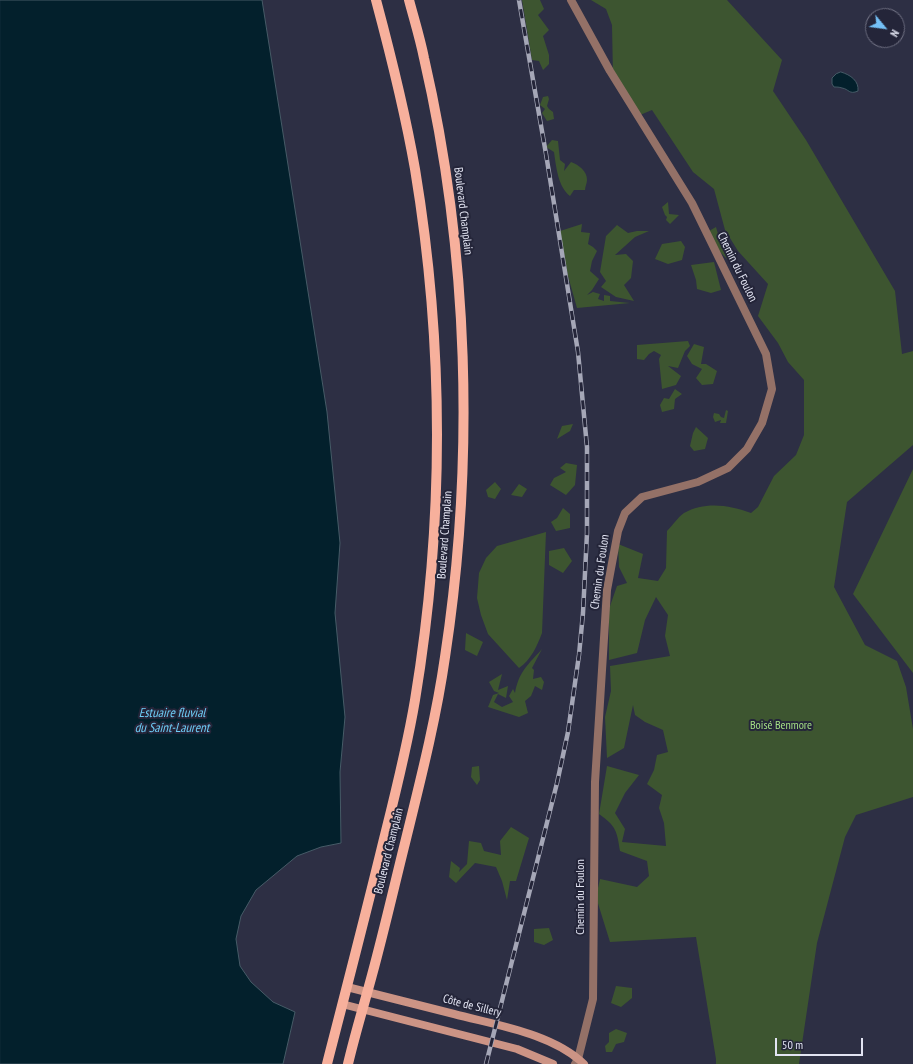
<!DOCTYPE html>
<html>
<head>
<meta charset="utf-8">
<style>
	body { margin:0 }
	#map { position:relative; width:913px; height:1064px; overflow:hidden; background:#2d2f44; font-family:"PT Sans Narrow",sans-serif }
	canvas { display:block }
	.north { position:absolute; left:865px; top:8px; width:40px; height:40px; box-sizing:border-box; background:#242539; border:1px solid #707183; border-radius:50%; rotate:119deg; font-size:11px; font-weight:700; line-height:16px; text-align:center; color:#e2e4f2 }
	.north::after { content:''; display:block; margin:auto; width:14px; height:18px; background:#74c0f6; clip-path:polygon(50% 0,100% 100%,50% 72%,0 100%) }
	.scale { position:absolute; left:775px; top:1038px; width:88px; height:18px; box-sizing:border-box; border:2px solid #e2e4f2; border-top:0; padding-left:5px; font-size:12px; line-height:14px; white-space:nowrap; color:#e2e4f2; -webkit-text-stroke:3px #242539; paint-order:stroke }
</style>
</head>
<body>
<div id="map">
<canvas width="913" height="1064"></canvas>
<div class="north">N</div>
<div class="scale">50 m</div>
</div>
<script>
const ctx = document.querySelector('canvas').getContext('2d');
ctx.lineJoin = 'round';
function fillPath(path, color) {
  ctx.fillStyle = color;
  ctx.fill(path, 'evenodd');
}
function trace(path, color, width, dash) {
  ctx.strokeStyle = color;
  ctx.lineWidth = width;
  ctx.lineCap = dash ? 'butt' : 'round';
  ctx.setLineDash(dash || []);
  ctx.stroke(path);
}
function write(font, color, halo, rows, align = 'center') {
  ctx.font = font + ' "PT Sans Narrow",sans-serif';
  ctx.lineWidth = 4;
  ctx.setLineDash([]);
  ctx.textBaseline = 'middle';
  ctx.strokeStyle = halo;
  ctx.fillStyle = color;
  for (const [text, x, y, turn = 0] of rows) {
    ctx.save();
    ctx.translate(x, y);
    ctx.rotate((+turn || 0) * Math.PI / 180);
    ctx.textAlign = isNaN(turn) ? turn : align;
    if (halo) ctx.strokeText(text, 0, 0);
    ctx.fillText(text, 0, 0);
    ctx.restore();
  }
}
fillPath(new Path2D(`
	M 522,0 L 540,0 L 544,9 L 538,15 L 549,30 L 543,36 L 549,55 L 549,64 L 543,70 L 539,61 L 532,60 Z
	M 591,0 L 727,0 L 782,60 L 773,91 L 806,140 L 895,291 L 902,354 L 913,351 L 913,445 L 847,502 L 834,587 L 865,645 L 897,661 L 906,687 L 913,729 L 913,797 L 856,815 L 845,837 L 817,943 L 799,1064 L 716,1064 L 716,1059 L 696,937 L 610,942 L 596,897 L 600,879 L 637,887 L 649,876 L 647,861 L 620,851 C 617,831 616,826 599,814 L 607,766 L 639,775 L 625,793 L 615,813 L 625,829 L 622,842 L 666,846 L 664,823 L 659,808 L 662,795 L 647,784 L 654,770 L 657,755 L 668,752 L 663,730 L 645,722 L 635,715 L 633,705 L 624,748 L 607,758 L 605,717 L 611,691 L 610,666 L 670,656 L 665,636 L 668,615 L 656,597 L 645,620 L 637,653 L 609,660 L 609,609 L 617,586 L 627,583 L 619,567 L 618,544 L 643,554 L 638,578 L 658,581 L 666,568 L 667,531 C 672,526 678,517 684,513 C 705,501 730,505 751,513 L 758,507 L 774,476 L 796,455 L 804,435 L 804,380 L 788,362 L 778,343 L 758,316 L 768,284 L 738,251 L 725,230 L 714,189 L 693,172 L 652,110 L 640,115 L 613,76 L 612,25 L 606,9 Z
	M 548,96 L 549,99 L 547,106 L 549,109 L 553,112 L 554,119 L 547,121 L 542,113 L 545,109 L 540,105 L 543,97 Z
	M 552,140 L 558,141 L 560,160 L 565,164 L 564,171 L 571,162 C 579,165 587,171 587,180 C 587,183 585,187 585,190 L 574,190 L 570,196 C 558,187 556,166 554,152 L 546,147 Z
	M 668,202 L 669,214 L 679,215 L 670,224 L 666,220 L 667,217 L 665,215 L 662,207 Z
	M 582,224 L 581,232 L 590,233 L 588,244 L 593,247 L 597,251 L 592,261 L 590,271 L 599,279 L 592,290 L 587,295 L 593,292 L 600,294 L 598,299 L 604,301 L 604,295 L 610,296 L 610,301 L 630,303 L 577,308 L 568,276 L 560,231 Z
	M 617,225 L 628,233 L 637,231 L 649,231 L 635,237 L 615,255 L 626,254 L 633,261 L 631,278 L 624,285 L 634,301 L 616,297 L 601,287 L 606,281 L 600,272 L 606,236 Z
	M 716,227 L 720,241 L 727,246 L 729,261 L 719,251 L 709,231 Z
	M 681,241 L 685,247 L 682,260 L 668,264 L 655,259 L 662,244 Z
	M 714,262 L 721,290 L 711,293 L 697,289 L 696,280 L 691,265 Z
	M 688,341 L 690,346 L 685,351 L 678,368 L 668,366 L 681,376 L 676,385 L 662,389 L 659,359 L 661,355 L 654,351 L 649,354 L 644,360 L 637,359 L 637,345 Z
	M 694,344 L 704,347 L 701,364 L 706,364 L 717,371 L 713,384 L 702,385 L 696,378 L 702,369 L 692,364 L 687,356 Z
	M 675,389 L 682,394 L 675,399 L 674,409 L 662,412 L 660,405 L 664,398 L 669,399 Z
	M 726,410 L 728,411 L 726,423 L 720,423 L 721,420 L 715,422 L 713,417 L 714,413 L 719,414 L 721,417 L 724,418 Z
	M 573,424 L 570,431 L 557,439 L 562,426 Z
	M 696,427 L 708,438 L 705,449 L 694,451 L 690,446 L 693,433 Z
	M 566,463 L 577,465 L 575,485 L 566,495 L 550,485 L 554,478 L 566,472 L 560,468 Z
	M 913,469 L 913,673 L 853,594 Z
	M 495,482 L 501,489 L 495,499 L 488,497 L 486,490 Z
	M 519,484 L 527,489 L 522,497 L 511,495 Z
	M 563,508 L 570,514 L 570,528 L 556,531 L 551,522 L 557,518 Z
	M 546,532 L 542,633 C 537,646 531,660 519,668 L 488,634 L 481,615 L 477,598 L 479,573 L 486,558 L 497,546 Z
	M 564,548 L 572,561 L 563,573 L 549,565 L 549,551 Z
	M 466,633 L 483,642 L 477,656 L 465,650 Z
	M 542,649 L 532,668 L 534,670 L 533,679 L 541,677 L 544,682 L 542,690 L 535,686 L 531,696 L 525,701 L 528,713 L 519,717 L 488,707 L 493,695 L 499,693 L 494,691 L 489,682 L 502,674 L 498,690 L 508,686 L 506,698 L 498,694 L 494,702 L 502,707 L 513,702 L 509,696 L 513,689 L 515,693 C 519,671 528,665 542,649 Z
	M 479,766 L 480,780 L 477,785 L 471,777 L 472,767 Z
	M 511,827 L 529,838 L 516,881 L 510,881 L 507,900 L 502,881 L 496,867 L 475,863 L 456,883 L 449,877 L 451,861 L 460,868 L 459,872 L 467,864 L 469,841 L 481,843 L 484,851 L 501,855 L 500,841 Z
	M 549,928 L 553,940 L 544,945 L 534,942 L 534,929 Z
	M 616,986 L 632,988 L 632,998 L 621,1007 L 611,1003 Z
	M 616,1029 L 627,1033 L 624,1042 L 616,1044 L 612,1052 L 606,1052 L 605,1046 L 609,1042 L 609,1033 Z`), '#3d5530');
const water = new Path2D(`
	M 0,0 L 262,0 L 327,412 L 340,543 L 335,613 L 345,717 L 340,772 L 341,843 L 321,847 L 297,856 L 256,890 L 241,916 L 236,939 L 240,966 L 251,982 L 273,1002 L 295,1012 L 283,1064 L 0,1064 Z
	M 841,72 C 851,75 859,81 858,91 C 849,95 849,89 842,88 C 839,87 837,87 834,87 L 832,84 L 832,78 L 836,74 Z`);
fillPath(water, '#03202c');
trace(water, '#465b67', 1);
trace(new Path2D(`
	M 571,0 L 610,71 L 692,203 L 766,354 L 772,389 L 762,423 L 747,449 L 728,468 L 698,482 L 642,497 L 625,513 L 618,531 L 607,590 L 595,782 L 593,999 L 578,1059 L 575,1064`), '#947167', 8);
trace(new Path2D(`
	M 347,987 C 383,996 418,1005 454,1014 C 495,1025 552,1033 584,1064
	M 342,1004 L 517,1049 L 553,1064`), '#cc9485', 8);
trace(new Path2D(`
	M 327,1064 C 346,990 365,917 383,843 C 395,795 407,748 415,700 C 444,525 444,344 415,169 C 405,112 391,56 376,0
	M 348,1064 C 355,1034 364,1005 372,975 C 384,931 394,887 405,843 C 420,782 436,720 445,657 C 475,460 469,253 424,58 C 420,38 414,19 409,0`), '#f7b09c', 10);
const rail = new Path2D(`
	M 486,1064 L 557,783 L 568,732 L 579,655 L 583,613 L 587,533 L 587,447 L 578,352 L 546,154 L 519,0`);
trace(rail, '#a5a7b7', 4.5);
trace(rail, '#242539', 3, [9]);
write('12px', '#e2e4f2', '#242539', [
	["Boulevard Champlain",463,211,83],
	["Chemin du Foulon",737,267,64],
	["Boulevard Champlain",445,535,-86],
	["Chemin du Foulon",600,572,-82],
	["Boulevard Champlain",389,851,-76],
	["Chemin du Foulon",581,897,-90],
	["Côte de Sillery",472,1006,14]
]);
write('12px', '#a4df84', '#242539', [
	["Boisé Benmore",781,726]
]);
write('italic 13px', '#6ecdf7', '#242539', [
	["Estuaire fluvial",172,713],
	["du Saint-Laurent",172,728]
]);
</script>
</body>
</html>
